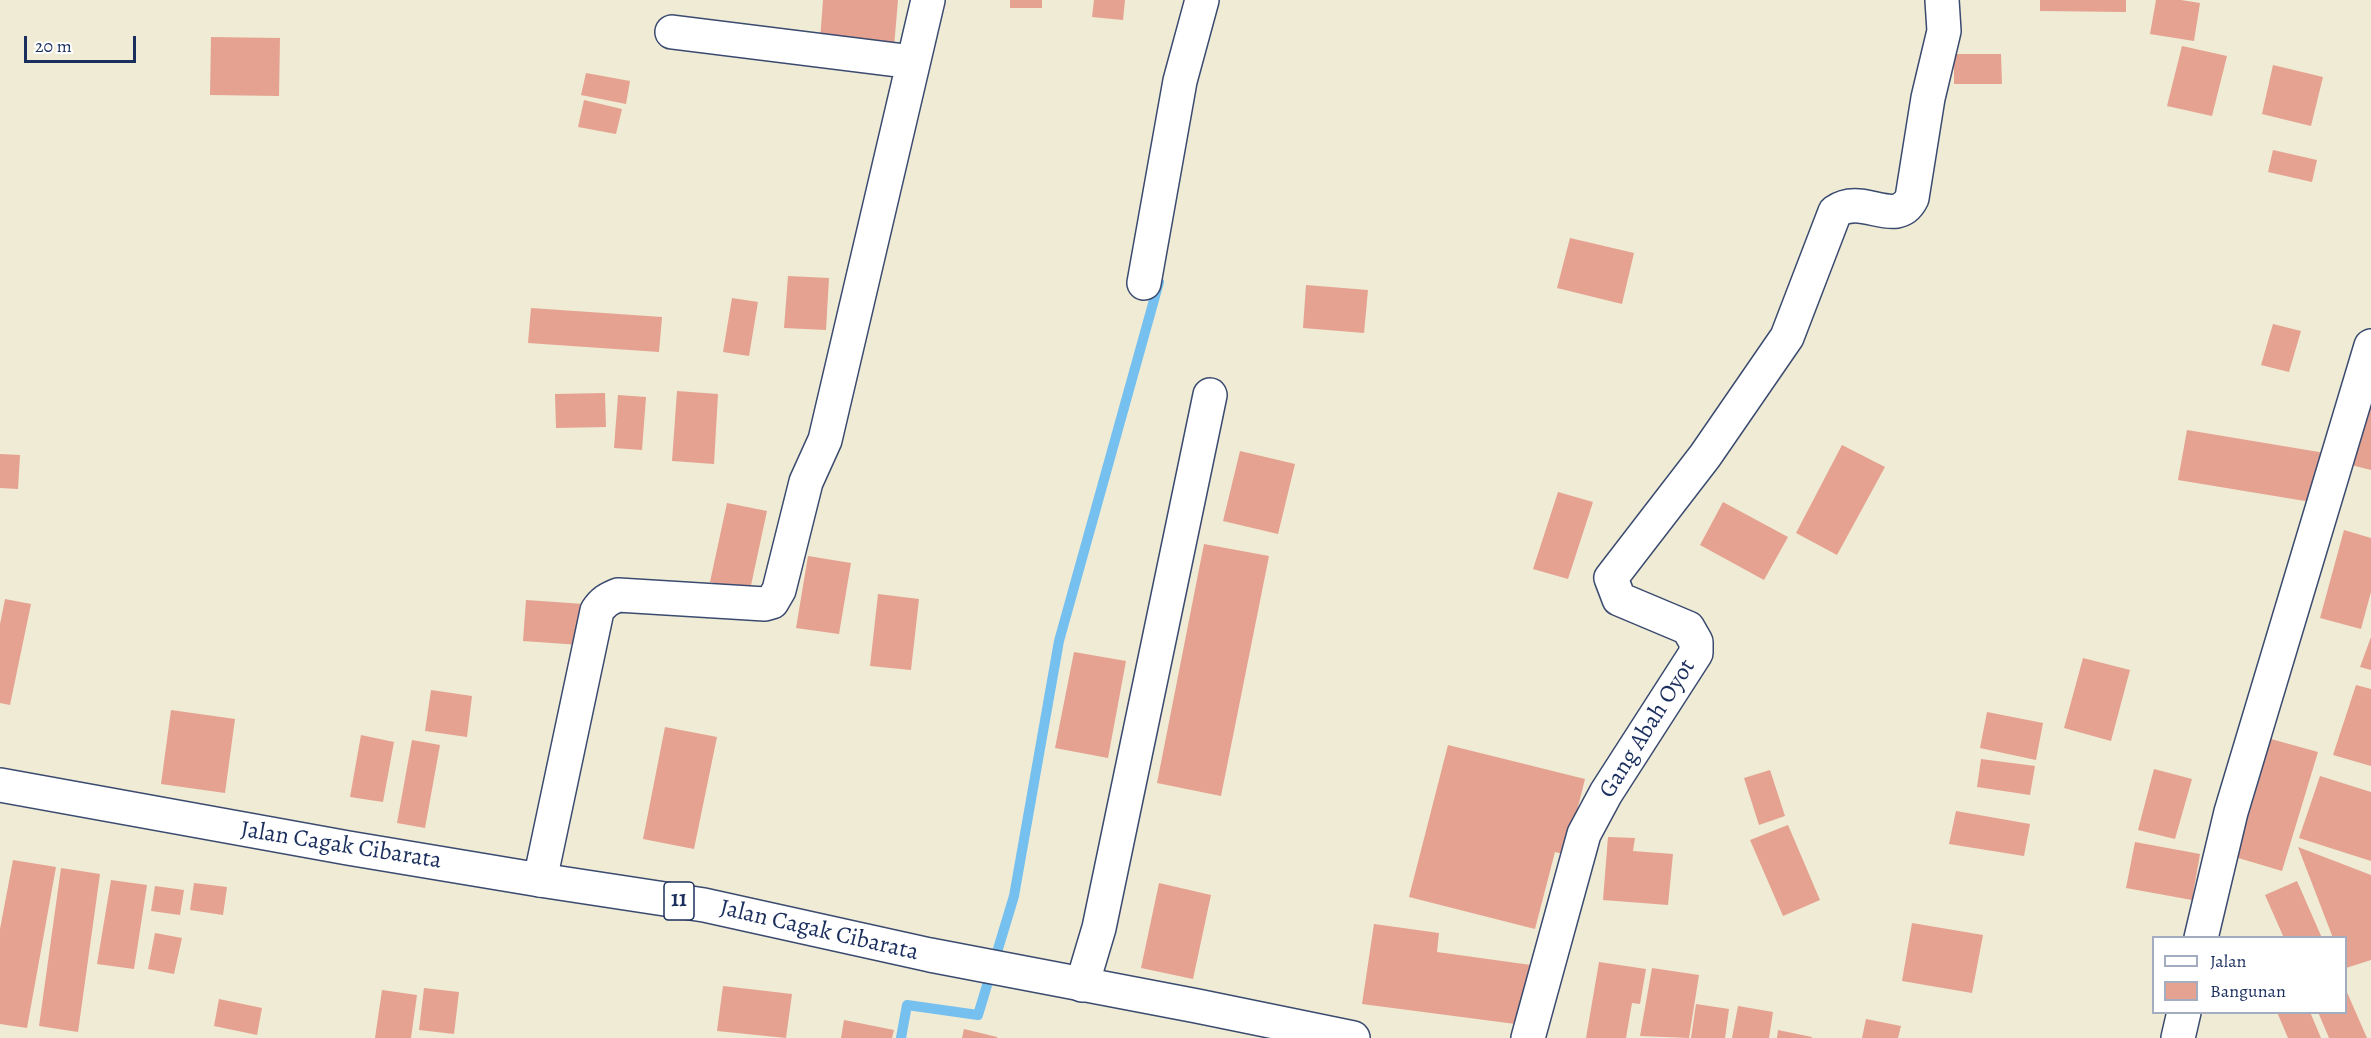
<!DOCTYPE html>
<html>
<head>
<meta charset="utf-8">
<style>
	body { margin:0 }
	#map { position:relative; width:2371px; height:1038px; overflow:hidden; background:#efebd4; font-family:Alegreya,serif }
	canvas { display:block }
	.legend { position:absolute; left:2152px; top:936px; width:195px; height:78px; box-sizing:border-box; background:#fff; border:2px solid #a4acbf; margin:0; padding:8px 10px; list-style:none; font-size:18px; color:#1b2f5e }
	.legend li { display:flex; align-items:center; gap:12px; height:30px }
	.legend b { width:30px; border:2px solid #a4acbf }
	.scale { position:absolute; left:24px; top:36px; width:112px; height:27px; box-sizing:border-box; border:3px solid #1b2f5e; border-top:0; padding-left:8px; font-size:18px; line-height:21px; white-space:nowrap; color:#1b2f5e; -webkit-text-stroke:4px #fff; paint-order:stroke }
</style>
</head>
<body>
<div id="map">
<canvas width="2371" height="1038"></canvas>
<ul class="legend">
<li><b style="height:8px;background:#fff"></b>Jalan</li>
<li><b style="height:16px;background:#e5a291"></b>Bangunan</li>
</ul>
<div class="scale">20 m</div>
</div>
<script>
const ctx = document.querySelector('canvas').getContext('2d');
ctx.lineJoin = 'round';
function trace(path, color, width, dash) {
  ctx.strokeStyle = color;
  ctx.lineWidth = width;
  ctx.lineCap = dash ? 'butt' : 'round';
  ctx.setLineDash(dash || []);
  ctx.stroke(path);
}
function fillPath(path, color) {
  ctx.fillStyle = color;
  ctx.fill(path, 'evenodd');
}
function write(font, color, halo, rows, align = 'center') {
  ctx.font = font + ' Alegreya,serif';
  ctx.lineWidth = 4.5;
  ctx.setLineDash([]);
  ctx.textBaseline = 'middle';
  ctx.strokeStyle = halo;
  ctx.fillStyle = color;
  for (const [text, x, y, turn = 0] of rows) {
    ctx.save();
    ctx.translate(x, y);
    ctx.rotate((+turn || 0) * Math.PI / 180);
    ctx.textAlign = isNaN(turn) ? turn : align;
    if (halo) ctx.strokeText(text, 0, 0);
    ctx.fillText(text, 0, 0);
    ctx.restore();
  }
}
trace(new Path2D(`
	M 901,1038 L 907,1005 L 978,1015 L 1014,896 L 1059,641 L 1159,282`), '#76c0ef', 10);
fillPath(new Path2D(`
	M 823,0 L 898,0 L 894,47 L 820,41 Z
	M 1010,0 L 1042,0 L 1042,8 L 1010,8 Z
	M 1094,0 L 1125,0 L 1123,20 L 1092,17 Z
	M 2040,0 L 2126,0 L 2126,12 L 2040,11 Z
	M 2156,0 L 2181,0 L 2200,3 L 2194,41 L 2150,34 Z
	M 211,37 L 280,38 L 279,96 L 210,95 Z
	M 2182,46 L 2227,56 L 2212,116 L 2167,106 Z
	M 1954,54 L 2001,54 L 2002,84 L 1954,84 Z
	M 2273,65 L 2323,77 L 2311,126 L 2262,114 Z
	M 586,73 L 630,81 L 626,104 L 581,95 Z
	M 584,100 L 622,109 L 616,134 L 578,127 Z
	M 2273,150 L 2317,160 L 2312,182 L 2268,172 Z
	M 1570,238 L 1634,253 L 1622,304 L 1557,288 Z
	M 788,276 L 829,278 L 826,330 L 784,328 Z
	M 1306,285 L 1368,290 L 1364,333 L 1303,328 Z
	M 732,298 L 758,302 L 749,356 L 723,352 Z
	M 531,308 L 662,317 L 659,352 L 528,343 Z
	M 2273,324 L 2301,331 L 2289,372 L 2261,365 Z
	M 677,391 L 718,394 L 714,464 L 672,461 Z
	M 605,393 L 606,427 L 556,428 L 555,394 Z
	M 618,395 L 646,397 L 642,450 L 614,448 Z
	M 2364,405 L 2371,407 L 2371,470 L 2351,465 Z
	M 2187,430 L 2325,453 L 2317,503 L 2178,480 Z
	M 1842,445 L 1885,467 L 1837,555 L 1796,533 Z
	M 1240,451 L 1295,464 L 1278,534 L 1223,521 Z
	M 0,454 L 20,455 L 18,489 L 0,488 Z
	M 1558,492 L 1593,502 L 1568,579 L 1533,569 Z
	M 1723,502 L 1788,537 L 1764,580 L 1700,545 Z
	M 727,503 L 767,511 L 750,590 L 710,582 Z
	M 2344,530 L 2371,538 L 2371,592 L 2361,629 L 2320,618 Z
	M 1204,544 L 1269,556 L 1221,796 L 1157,783 Z
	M 808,556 L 851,563 L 839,634 L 796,628 Z
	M 878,594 L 919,599 L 911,670 L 870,666 Z
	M 5,599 L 31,604 L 10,705 L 0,703 L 0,624 Z
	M 526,600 L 584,604 L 580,645 L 523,641 Z
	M 2371,637 L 2371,670 L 2360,667 Z
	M 1074,652 L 1126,661 L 1108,758 L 1055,748 Z
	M 2083,658 L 2130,670 L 2111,741 L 2064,728 Z
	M 2356,685 L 2371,689 L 2371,766 L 2333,755 Z
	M 431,690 L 472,696 L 467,737 L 425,731 Z
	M 171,710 L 235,719 L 225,793 L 161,784 Z
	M 1987,712 L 2043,723 L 2036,760 L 1980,748 Z
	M 665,727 L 717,737 L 694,849 L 643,839 Z
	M 361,735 L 394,742 L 383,802 L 350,797 Z
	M 2271,739 L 2318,752 L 2282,871 L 2235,857 Z
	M 412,740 L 440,745 L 425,828 L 397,823 Z
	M 1448,745 L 1585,779 L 1566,855 L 1555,852 L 1535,929 L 1409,897 Z
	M 1981,759 L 2035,766 L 2030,795 L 1977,787 Z
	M 2154,769 L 2192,779 L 2175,839 L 2138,830 Z
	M 1770,770 L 1785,816 L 1759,825 L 1744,778 Z
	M 2320,776 L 2371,792 L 2371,861 L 2299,838 Z
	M 1956,811 L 2030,824 L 2024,856 L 1949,844 Z
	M 1788,825 L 1820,900 L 1783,916 L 1750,840 Z
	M 1608,837 L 1635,838 L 1633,851 L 1673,854 L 1668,905 L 1603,900 Z
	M 2135,842 L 2200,854 L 2192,900 L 2126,888 Z
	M 2298,847 L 2371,875 L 2371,960 L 2346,968 L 2346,938 L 2333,938 Z
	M 13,860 L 56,867 L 27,1028 L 0,1024 L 0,929 Z
	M 61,868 L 100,874 L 78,1032 L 39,1026 Z
	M 111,880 L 147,885 L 134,969 L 97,964 Z
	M 2297,881 L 2322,938 L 2284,938 L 2265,895 Z
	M 194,883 L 227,887 L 223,915 L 190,910 Z
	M 1159,883 L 1211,895 L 1193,979 L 1141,968 Z
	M 155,886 L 184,890 L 180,915 L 151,911 Z
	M 1912,923 L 1983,935 L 1972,993 L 1902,981 Z
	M 1374,924 L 1439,933 L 1437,952 L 1531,965 L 1523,1025 L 1362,1004 Z
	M 155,933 L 182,938 L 174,974 L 148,969 Z
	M 1599,962 L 1646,969 L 1640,1004 L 1632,1003 L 1626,1038 L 1586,1038 Z
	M 1652,968 L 1699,975 L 1689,1038 L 1640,1036 Z
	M 723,986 L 792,994 L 786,1038 L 717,1031 Z
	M 424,988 L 459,992 L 454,1034 L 419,1030 Z
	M 382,990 L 417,995 L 411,1038 L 375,1038 Z
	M 2346,990 L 2367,1038 L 2329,1038 L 2318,1012 L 2346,1012 Z
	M 219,999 L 262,1008 L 257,1035 L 214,1026 Z
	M 1696,1004 L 1729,1009 L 1725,1038 L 1691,1038 Z
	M 1738,1006 L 1773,1012 L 1769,1038 L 1732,1038 Z
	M 2277,1012 L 2310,1012 L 2321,1038 L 2288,1038 Z
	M 1866,1019 L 1901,1026 L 1898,1038 L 1862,1038 Z
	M 844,1020 L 894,1030 L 892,1038 L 841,1038 Z
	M 964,1029 L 997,1037 L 997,1038 L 962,1038 Z
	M 1778,1030 L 1812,1037 L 1812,1038 L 1777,1038 Z`), '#e5a291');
const minor = new Path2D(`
	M 672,32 L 913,62
	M 1144,283 L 1180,81 L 1202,0
	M 540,880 L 597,611 C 603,602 608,599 618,595 L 765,604 L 772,602 L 779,590 L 806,482 L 825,440 L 928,0
	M 2201,938 L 2231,812 L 2371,346
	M 1082,985 L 1099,928 L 1210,395
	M 1528,1038 L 1584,834 L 1606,793 L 1696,653 L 1696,642 L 1688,628 L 1619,599 L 1611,578 L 1705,456 L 1787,337 L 1835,212 C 1863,192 1896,230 1912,198 L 1928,98 L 1944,31 L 1942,0
	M 2178,1038 L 2184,1012`);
const highway = new Path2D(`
	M 0,785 L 348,848 L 540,880 L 704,905 L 930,955 L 1197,1006 L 1353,1038`);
trace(minor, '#3b4b70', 36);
trace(highway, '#3b4b70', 36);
trace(minor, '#fff', 33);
trace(highway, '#fff', 33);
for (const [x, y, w] of [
	[679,901,30]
]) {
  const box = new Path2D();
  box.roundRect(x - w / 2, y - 19, w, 38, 4.5);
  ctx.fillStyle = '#fff';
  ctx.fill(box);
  trace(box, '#1b2f5e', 1.5);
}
write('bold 22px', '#1b2f5e', null, [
	["11",679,901]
]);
write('24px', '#1b2f5e', '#fff', [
	["Gang Abah Oyot",1648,729,-58],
	["Jalan Cagak Cibarata",341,846,9],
	["Jalan Cagak Cibarata",819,931,13]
]);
</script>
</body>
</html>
